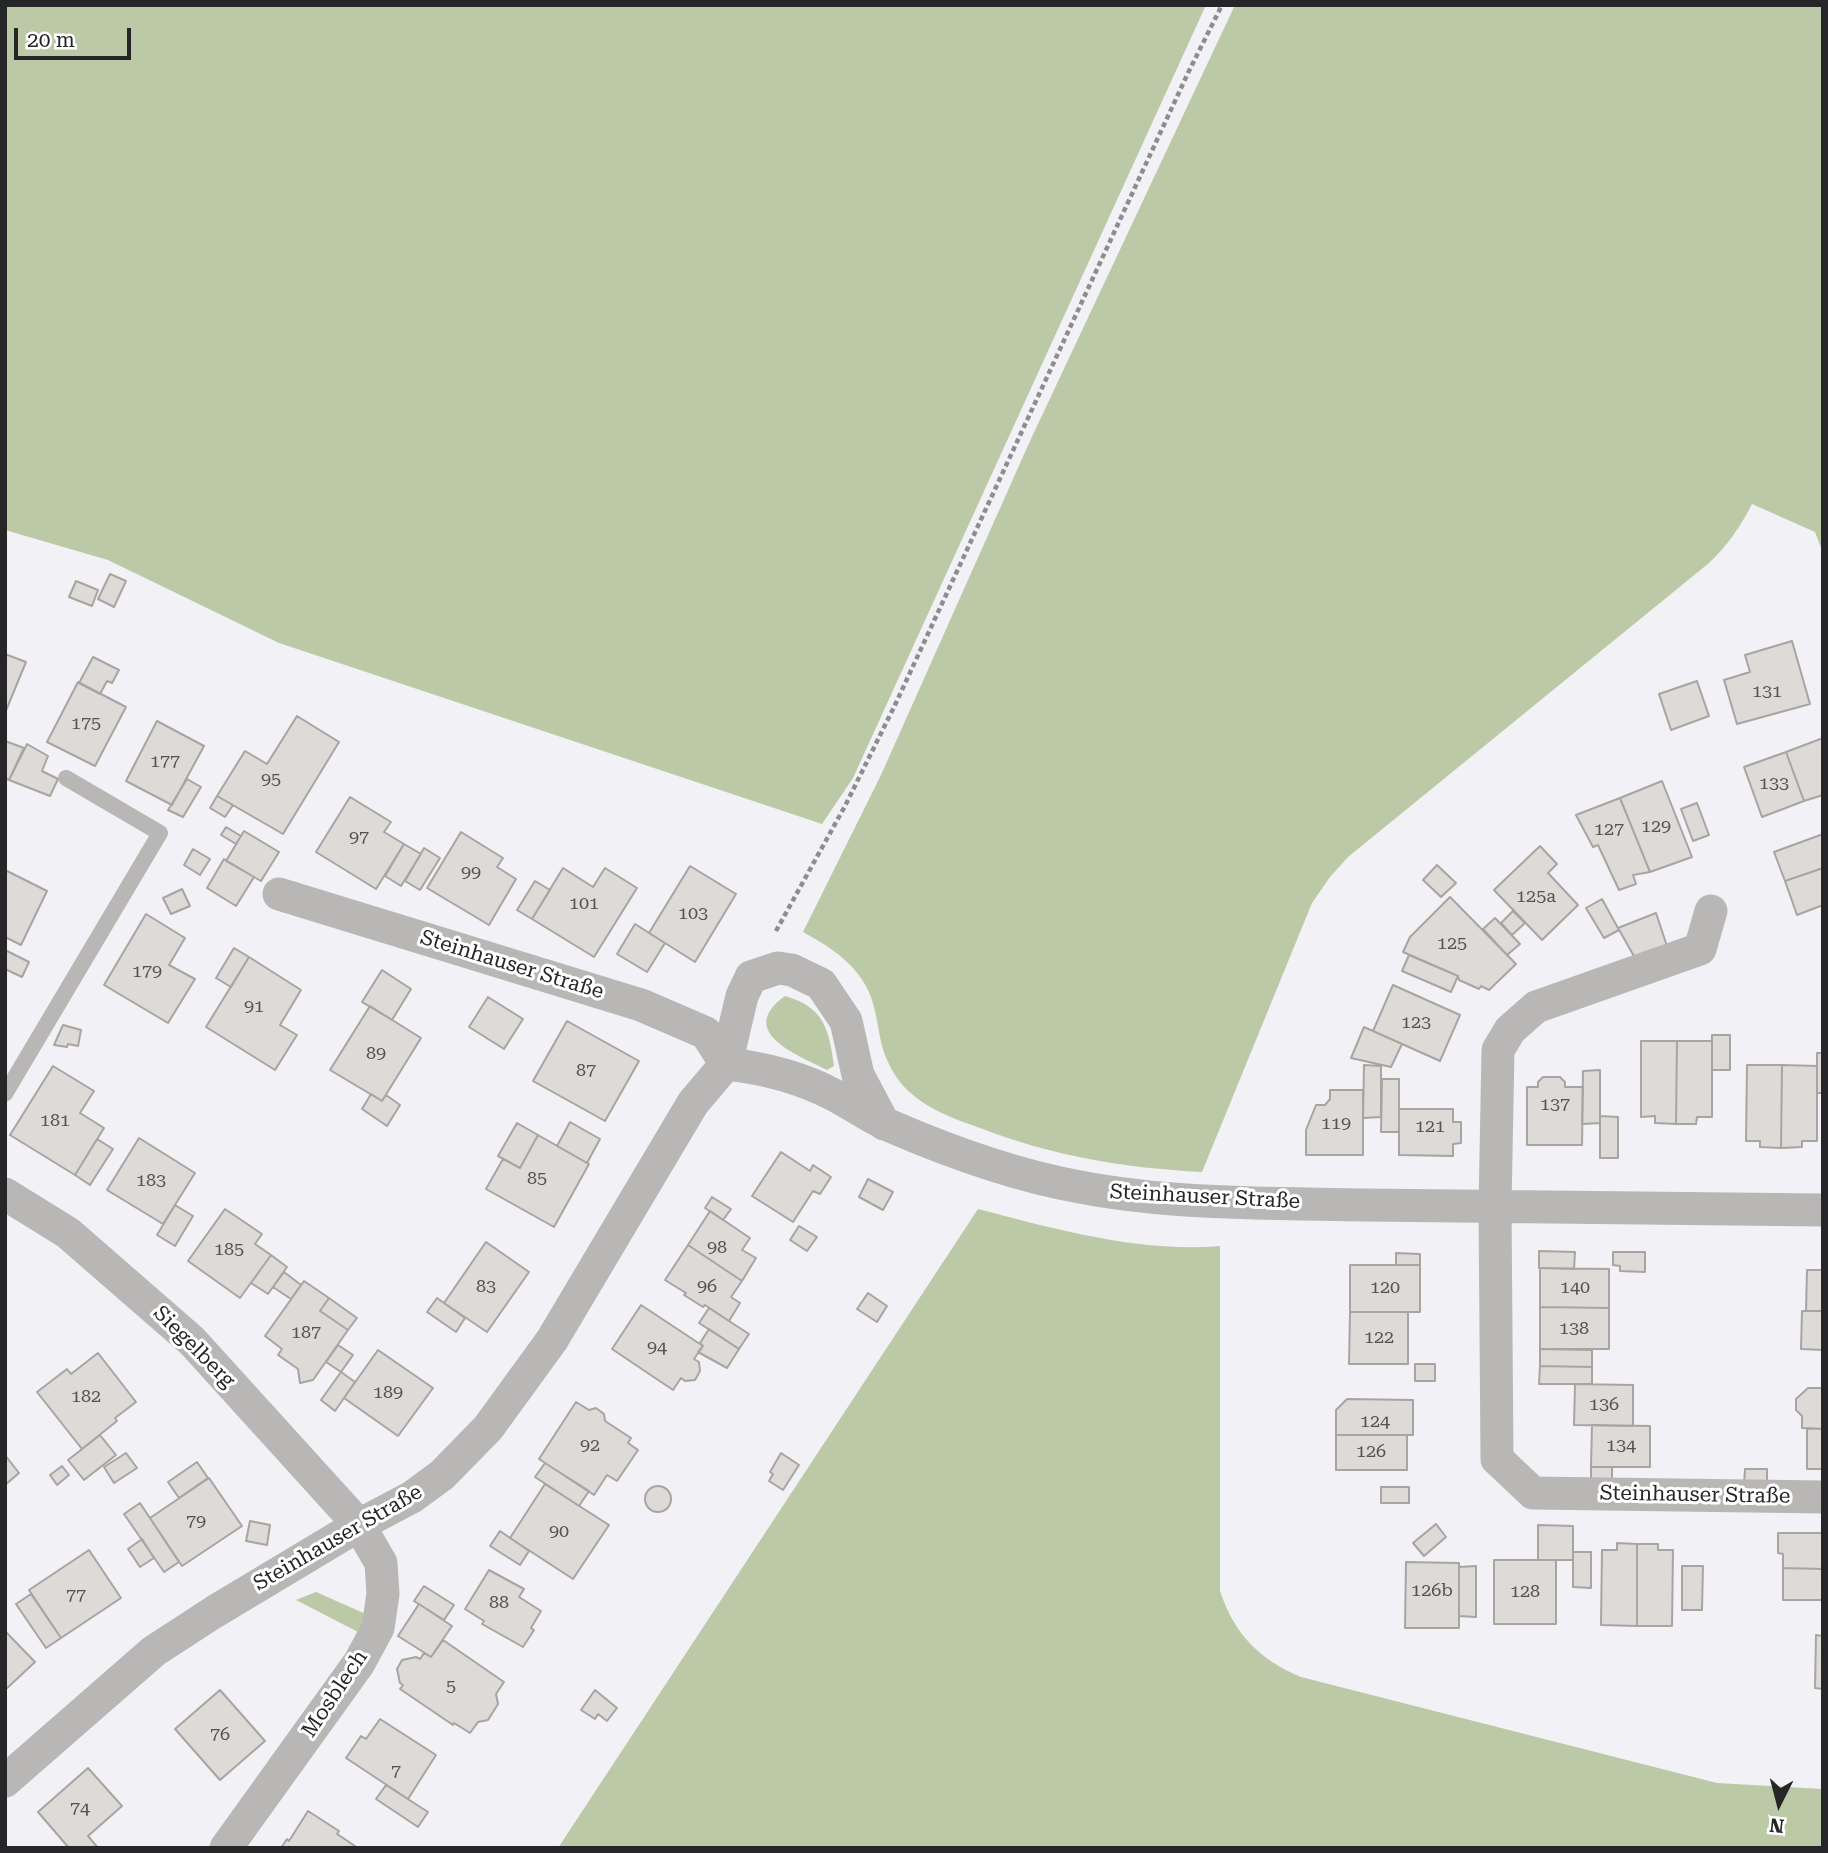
<!DOCTYPE html>
<html>
<head>
<meta charset="utf-8">
<style>
	body { margin:0 }
	#map { position:relative; width:1828px; height:1853px; overflow:hidden; background:#f1f1f6; font-family:"Roboto Serif",serif }
	canvas { display:block }
	.frame { position:absolute; inset:0; border:7px solid #262628; pointer-events:none }
	.north { position:absolute; left:1744px; top:1769px; width:70px; height:70px; -webkit-text-stroke:5px #fff; paint-order:stroke; rotate:186deg; font-size:19px; font-weight:700; line-height:28px; text-align:center; color:#262628 }
	.north::after { content:''; display:block; margin:auto; width:24px; height:32px; background:#262628; clip-path:polygon(50% 0,100% 100%,50% 72%,0 100%) }
	.scale { position:absolute; left:14px; top:28px; width:117px; height:32px; box-sizing:border-box; border:4px solid #262628; border-top:0; padding-left:9px; font-size:21px; line-height:24px; white-space:nowrap; color:#262628; -webkit-text-stroke:5px #fff; paint-order:stroke }
</style>
</head>
<body>
<div id="map">
<canvas width="1828" height="1853"></canvas>
<div class="frame"></div>
<div class="north">N</div>
<div class="scale">20 m</div>
</div>
<script>
const ctx = document.querySelector('canvas').getContext('2d');
ctx.lineJoin = 'round';
function fillPath(path, color) {
  ctx.fillStyle = color;
  ctx.fill(path, 'evenodd');
}
function trace(path, color, width, dash) {
  ctx.strokeStyle = color;
  ctx.lineWidth = width;
  ctx.lineCap = dash ? 'butt' : 'round';
  ctx.setLineDash(dash || []);
  ctx.stroke(path);
}
function write(font, color, halo, rows, align = 'center') {
  ctx.font = font + ' "Roboto Serif",serif';
  ctx.lineWidth = 6;
  ctx.setLineDash([]);
  ctx.textBaseline = 'middle';
  ctx.strokeStyle = halo;
  ctx.fillStyle = color;
  for (const [text, x, y, turn = 0] of rows) {
    ctx.save();
    ctx.translate(x, y);
    ctx.rotate((+turn || 0) * Math.PI / 180);
    ctx.textAlign = isNaN(turn) ? turn : align;
    if (halo) ctx.strokeText(text, 0, 0);
    ctx.fillText(text, 0, 0);
    ctx.restore();
  }
}
fillPath(new Path2D(`
	M 5,5 L 1206,5 L 853,778 L 822,824 L 279,643 L 108,560 L 5,530 Z
	M 1235,5 L 1823,5 L 1823,553 L 1815,532 L 1752,504 C 1741,526 1727,546 1709,563 L 1348,857 L 1330,877 L 1312,903 L 1202,1172 C 1125,1168 1052,1156 980,1128 C 943,1115 905,1101 888,1062 C 880,1046 879,1028 875,1011 C 867,971 836,950 803,932 L 881,775 L 1030,441 Z
	M 785,996 C 824,1007 829,1029 834,1066 L 827,1070 C 798,1055 735,1032 785,996 Z
	M 978,1209 C 1055,1229 1140,1253 1220,1246 L 1220,1591 C 1234,1634 1260,1660 1301,1677 L 1717,1783 L 1823,1789 L 1823,1848 L 558,1848 Z
	M 316,1592 L 368,1615 L 360,1633 L 296,1600 Z`), '#bbc9a6');
const building = new Path2D(`
	M 110,574 L 126,581 L 114,607 L 98,599 Z
	M 76,581 L 98,590 L 92,606 L 69,597 Z
	M 1792,641 L 1810,704 L 1737,724 L 1724,680 L 1750,672 L 1745,655 Z
	M 5,654 L 26,662 L 5,713 Z
	M 93,657 L 119,670 L 112,683 L 107,681 L 100,694 L 79,683 Z
	M 1697,681 L 1709,716 L 1671,730 L 1659,694 Z
	M 78,682 L 126,707 L 95,766 L 47,742 Z
	M 297,716 L 339,742 L 283,834 L 217,796 L 245,751 L 267,764 Z
	M 157,721 L 204,746 L 172,805 L 126,781 Z
	M 1823,738 L 1823,795 L 1804,801 L 1786,752 Z
	M 5,741 L 24,748 L 9,780 L 5,778 Z
	M 27,744 L 48,756 L 42,771 L 58,779 L 50,796 L 9,780 Z
	M 1786,752 L 1804,801 L 1762,817 L 1744,767 Z
	M 187,779 L 201,787 L 183,817 L 168,810 Z
	M 1662,781 L 1692,857 L 1650,872 L 1620,798 Z
	M 217,796 L 233,805 L 225,817 L 210,808 Z
	M 350,797 L 391,822 L 384,832 L 404,844 L 376,889 L 316,852 Z
	M 1620,798 L 1650,872 L 1633,875 L 1636,884 L 1619,890 L 1598,845 L 1593,847 L 1576,815 Z
	M 1697,803 L 1709,835 L 1693,841 L 1681,809 Z
	M 226,827 L 241,836 L 236,844 L 221,835 Z
	M 244,831 L 279,852 L 261,881 L 226,861 Z
	M 461,832 L 503,858 L 497,867 L 516,879 L 489,925 L 427,888 Z
	M 1823,834 L 1823,868 L 1785,881 L 1774,852 Z
	M 404,844 L 421,854 L 401,886 L 385,876 Z
	M 1540,846 L 1557,864 L 1548,873 L 1578,905 L 1542,940 L 1494,890 Z
	M 424,848 L 440,858 L 420,890 L 405,881 Z
	M 193,849 L 210,859 L 200,875 L 184,865 Z
	M 224,859 L 254,877 L 236,906 L 207,888 Z
	M 1437,865 L 1456,883 L 1441,897 L 1423,880 Z
	M 690,866 L 736,894 L 695,962 L 649,933 Z
	M 563,868 L 593,887 L 605,868 L 637,888 L 594,957 L 532,919 Z
	M 1823,868 L 1823,905 L 1797,915 L 1785,881 Z
	M 5,870 L 47,891 L 21,945 L 5,937 Z
	M 535,881 L 550,890 L 532,919 L 517,910 Z
	M 182,889 L 190,906 L 171,914 L 163,898 Z
	M 1450,897 L 1516,964 L 1489,990 L 1481,986 L 1479,989 L 1459,980 L 1458,976 L 1403,952 L 1410,937 Z
	M 1602,899 L 1619,930 L 1604,938 L 1586,908 Z
	M 1513,911 L 1525,923 L 1512,935 L 1501,923 Z
	M 1656,913 L 1667,946 L 1635,958 L 1618,928 Z
	M 146,914 L 185,938 L 169,965 L 195,979 L 168,1023 L 104,985 Z
	M 1495,918 L 1520,944 L 1507,955 L 1483,929 Z
	M 635,924 L 665,943 L 647,972 L 617,954 Z
	M 234,948 L 249,957 L 231,987 L 216,978 Z
	M 5,950 L 29,962 L 22,977 L 5,969 Z
	M 1409,955 L 1458,976 L 1451,992 L 1402,971 Z
	M 249,957 L 301,990 L 280,1025 L 297,1035 L 275,1070 L 206,1027 Z
	M 382,970 L 411,989 L 392,1020 L 362,1002 Z
	M 1393,985 L 1460,1015 L 1440,1061 L 1373,1031 Z
	M 488,997 L 523,1019 L 504,1049 L 469,1027 Z
	M 370,1006 L 421,1038 L 382,1101 L 330,1070 Z
	M 567,1021 L 639,1061 L 605,1121 L 533,1081 Z
	M 63,1025 L 81,1030 L 78,1046 L 68,1044 L 67,1047 L 54,1045 Z
	M 1364,1027 L 1402,1044 L 1391,1067 L 1351,1058 Z
	M 1712,1035 L 1730,1035 L 1730,1070 L 1712,1070 Z
	M 1641,1041 L 1677,1041 L 1676,1124 L 1655,1123 L 1655,1116 L 1641,1117 Z
	M 1677,1041 L 1712,1041 L 1712,1117 L 1697,1117 L 1696,1124 L 1676,1124 Z
	M 1817,1053 L 1823,1053 L 1823,1093 L 1817,1093 Z
	M 1364,1065 L 1381,1066 L 1381,1117 L 1363,1118 Z
	M 1747,1065 L 1782,1065 L 1781,1148 L 1760,1147 L 1760,1141 L 1746,1141 Z
	M 1782,1065 L 1817,1066 L 1817,1141 L 1802,1141 L 1802,1147 L 1781,1148 Z
	M 53,1066 L 94,1091 L 80,1113 L 104,1128 L 75,1175 L 10,1135 Z
	M 1600,1070 L 1600,1123 L 1582,1124 L 1583,1071 Z
	M 1543,1077 L 1560,1077 L 1565,1082 L 1565,1087 L 1583,1087 L 1582,1145 L 1527,1145 L 1527,1087 L 1538,1087 L 1538,1082 Z
	M 1382,1079 L 1399,1079 L 1399,1132 L 1381,1132 Z
	M 1330,1090 L 1363,1090 L 1363,1155 L 1306,1155 L 1306,1130 L 1316,1105 L 1325,1105 L 1330,1099 Z
	M 371,1094 L 382,1101 L 386,1095 L 400,1105 L 387,1126 L 362,1109 Z
	M 1399,1109 L 1453,1109 L 1453,1122 L 1461,1122 L 1461,1143 L 1453,1144 L 1453,1156 L 1399,1155 Z
	M 1600,1116 L 1618,1117 L 1618,1158 L 1600,1158 Z
	M 570,1122 L 600,1139 L 587,1163 L 557,1146 Z
	M 517,1123 L 538,1135 L 520,1168 L 498,1156 Z
	M 538,1135 L 589,1164 L 554,1227 L 486,1189 L 503,1159 L 520,1168 Z
	M 139,1138 L 195,1173 L 163,1224 L 107,1190 Z
	M 97,1139 L 113,1149 L 90,1185 L 75,1175 Z
	M 781,1152 L 810,1171 L 813,1165 L 831,1177 L 820,1194 L 813,1191 L 793,1222 L 752,1196 Z
	M 868,1179 L 893,1192 L 883,1210 L 859,1197 Z
	M 712,1197 L 731,1209 L 723,1220 L 705,1208 Z
	M 175,1205 L 193,1216 L 175,1246 L 157,1235 Z
	M 225,1209 L 262,1234 L 255,1244 L 271,1255 L 240,1298 L 188,1261 Z
	M 710,1211 L 750,1238 L 742,1250 L 756,1258 L 742,1281 L 688,1245 Z
	M 799,1226 L 817,1237 L 807,1251 L 790,1240 Z
	M 486,1242 L 529,1272 L 487,1332 L 444,1303 Z
	M 688,1245 L 742,1281 L 731,1297 L 740,1303 L 729,1321 L 705,1305 L 703,1307 L 684,1295 L 686,1293 L 665,1280 Z
	M 1539,1251 L 1575,1252 L 1574,1269 L 1539,1268 Z
	M 1613,1252 L 1645,1252 L 1645,1272 L 1620,1271 L 1620,1266 L 1613,1265 Z
	M 1396,1253 L 1420,1254 L 1420,1265 L 1396,1265 Z
	M 271,1255 L 287,1267 L 268,1294 L 251,1283 Z
	M 1350,1265 L 1420,1265 L 1420,1312 L 1350,1312 Z
	M 1540,1268 L 1609,1269 L 1609,1308 L 1540,1307 Z
	M 1807,1270 L 1823,1270 L 1823,1311 L 1806,1311 Z
	M 284,1272 L 301,1285 L 291,1299 L 273,1287 Z
	M 304,1281 L 329,1298 L 320,1311 L 348,1330 L 313,1380 L 300,1383 L 298,1369 L 278,1355 L 282,1349 L 265,1336 Z
	M 868,1293 L 887,1306 L 877,1322 L 857,1309 Z
	M 329,1298 L 357,1318 L 348,1330 L 320,1311 Z
	M 437,1298 L 465,1318 L 456,1332 L 427,1312 Z
	M 641,1305 L 703,1346 L 694,1359 L 699,1362 L 700,1371 L 695,1380 L 685,1381 L 681,1378 L 673,1390 L 612,1349 Z
	M 1540,1307 L 1609,1308 L 1609,1349 L 1540,1349 Z
	M 709,1308 L 749,1334 L 739,1349 L 699,1323 Z
	M 1802,1311 L 1823,1311 L 1823,1350 L 1801,1349 Z
	M 1350,1312 L 1408,1312 L 1408,1364 L 1349,1364 Z
	M 709,1329 L 739,1349 L 727,1368 L 698,1352 L 703,1346 L 700,1343 Z
	M 338,1345 L 353,1355 L 341,1372 L 326,1362 Z
	M 1540,1349 L 1592,1350 L 1592,1367 L 1540,1366 Z
	M 378,1350 L 433,1388 L 398,1436 L 344,1398 Z
	M 98,1353 L 136,1402 L 115,1418 L 117,1421 L 82,1449 L 37,1392 L 67,1369 L 71,1374 Z
	M 1415,1364 L 1435,1364 L 1435,1381 L 1415,1381 Z
	M 1540,1366 L 1592,1367 L 1592,1384 L 1539,1384 Z
	M 341,1372 L 355,1382 L 335,1411 L 321,1400 Z
	M 1575,1384 L 1633,1385 L 1633,1426 L 1574,1425 Z
	M 1808,1388 L 1823,1388 L 1823,1429 L 1802,1428 L 1802,1416 L 1796,1410 L 1796,1399 Z
	M 1347,1399 L 1413,1400 L 1413,1435 L 1336,1435 L 1336,1410 Z
	M 576,1402 L 589,1410 L 596,1408 L 604,1414 L 605,1421 L 631,1438 L 628,1443 L 638,1450 L 617,1481 L 607,1475 L 594,1495 L 539,1459 Z
	M 1592,1425 L 1650,1426 L 1650,1467 L 1591,1467 Z
	M 1807,1428 L 1823,1429 L 1823,1469 L 1807,1469 Z
	M 100,1435 L 116,1455 L 84,1480 L 68,1460 Z
	M 1336,1435 L 1407,1435 L 1407,1470 L 1336,1470 Z
	M 126,1453 L 137,1468 L 114,1483 L 104,1467 Z
	M 781,1453 L 799,1465 L 783,1490 L 769,1481 L 773,1474 L 770,1472 Z
	M 5,1455 L 19,1473 L 5,1485 Z
	M 197,1462 L 208,1478 L 179,1498 L 168,1482 Z
	M 545,1463 L 589,1491 L 579,1506 L 535,1477 Z
	M 62,1466 L 69,1475 L 57,1485 L 50,1475 Z
	M 1591,1467 L 1612,1467 L 1612,1484 L 1591,1484 Z
	M 1745,1469 L 1767,1469 L 1767,1485 L 1744,1485 Z
	M 209,1478 L 242,1526 L 182,1566 L 150,1518 Z
	M 545,1484 L 609,1525 L 573,1579 L 510,1538 Z
	M645 1499a13 13 0 1 1 26 0a13 13 0 1 1-26 0Z
	M 1381,1487 L 1409,1487 L 1409,1503 L 1381,1503 Z
	M 140,1503 L 179,1562 L 164,1572 L 124,1514 Z
	M 250,1521 L 270,1525 L 267,1545 L 246,1541 Z
	M 1436,1524 L 1446,1537 L 1424,1556 L 1413,1543 Z
	M 1538,1525 L 1573,1526 L 1573,1560 L 1538,1560 Z
	M 500,1531 L 529,1551 L 520,1565 L 490,1546 Z
	M 1778,1533 L 1823,1533 L 1823,1569 L 1783,1568 L 1783,1554 L 1778,1553 Z
	M 142,1539 L 154,1558 L 140,1567 L 128,1549 Z
	M 1617,1543 L 1637,1544 L 1637,1626 L 1601,1625 L 1602,1550 L 1617,1550 Z
	M 1637,1544 L 1658,1544 L 1658,1550 L 1673,1550 L 1672,1626 L 1637,1626 Z
	M 89,1550 L 121,1598 L 61,1638 L 29,1590 Z
	M 1573,1552 L 1591,1552 L 1591,1588 L 1573,1587 Z
	M 1494,1560 L 1556,1560 L 1556,1624 L 1494,1624 Z
	M 1406,1562 L 1459,1563 L 1459,1628 L 1405,1628 Z
	M 1476,1566 L 1476,1617 L 1459,1616 L 1459,1567 Z
	M 1682,1566 L 1703,1566 L 1702,1610 L 1682,1610 Z
	M 1783,1568 L 1823,1569 L 1823,1600 L 1783,1600 Z
	M 489,1570 L 524,1589 L 519,1597 L 541,1611 L 531,1628 L 534,1630 L 523,1647 L 482,1624 L 484,1621 L 465,1609 Z
	M 424,1586 L 454,1605 L 444,1620 L 414,1601 Z
	M 31,1594 L 61,1638 L 46,1648 L 16,1604 Z
	M 419,1604 L 452,1626 L 431,1657 L 398,1636 Z
	M 5,1631 L 35,1662 L 5,1690 Z
	M 1816,1635 L 1823,1636 L 1823,1689 L 1815,1688 Z
	M 443,1640 L 504,1682 L 496,1694 L 498,1704 L 488,1720 L 478,1722 L 470,1733 L 454,1723 L 453,1725 L 400,1689 L 403,1685 L 400,1683 L 397,1669 L 402,1660 L 416,1657 L 420,1659 L 424,1653 L 431,1657 Z
	M 220,1690 L 265,1741 L 220,1780 L 175,1729 Z
	M 595,1690 L 617,1708 L 607,1721 L 598,1714 L 595,1719 L 581,1710 Z
	M 380,1719 L 436,1755 L 408,1799 L 346,1758 L 361,1736 L 366,1739 Z
	M 88,1768 L 122,1806 L 88,1836 L 98,1848 L 69,1848 L 38,1812 Z
	M 386,1785 L 428,1812 L 418,1827 L 376,1799 Z
	M 308,1811 L 339,1831 L 337,1834 L 355,1846 L 353,1848 L 281,1848 L 287,1839 L 289,1841 Z`);
fillPath(building, '#dedad7');
trace(building, '#a8a4a1', 2);
trace(new Path2D(`
	M 776,931 L 845,806 L 895,705 L 1188,73 L 1222,5`), '#8d8d91', 4.5, [5, 3.5]);
trace(new Path2D(`
	M 5,1094 L 160,833 L 66,778`), '#b9b7b5', 16);
trace(new Path2D(`
	M 279,894 L 641,1005 L 706,1033 L 726,1064
	M 1711,911 L 1700,949 L 1536,1007 L 1510,1030 L 1498,1050 L 1495,1207 L 1497,1459 L 1533,1493 L 1823,1497
	M 726,1064 C 764,1068 800,1077 834,1095 C 852,1104 869,1117 888,1125 C 950,1152 1013,1175 1080,1187 C 1174,1205 1271,1203 1366,1205 C 1519,1208 1671,1209 1823,1210
	M 5,1194 L 68,1233 L 192,1341 L 359,1525 L 381,1563 L 383,1594 L 378,1628 L 359,1663 L 226,1848
	M 5,1781 L 154,1651 L 214,1612 L 359,1525 L 412,1497 L 442,1475 L 488,1428 L 552,1340 L 693,1103 L 726,1064 L 742,996 L 751,977 L 778,968 L 792,970 L 821,984 L 846,1021 L 858,1075 L 884,1124`), '#b9b7b5', 33);
write('18px', '#545354', null, [
	["131",1767,692],
	["175",86,724],
	["177",165,762],
	["95",271,780],
	["133",1774,784],
	["129",1656,827],
	["127",1609,830],
	["97",359,838],
	["99",471,873],
	["125a",1536,897],
	["101",584,904],
	["103",693,914],
	["125",1452,944],
	["179",147,972],
	["91",254,1007],
	["123",1416,1023],
	["89",376,1054],
	["87",586,1071],
	["137",1555,1105],
	["181",55,1121],
	["119",1336,1124],
	["121",1430,1127],
	["85",537,1179],
	["183",151,1181],
	["98",717,1248],
	["185",229,1250],
	["83",486,1287],
	["96",707,1287],
	["120",1385,1288],
	["140",1575,1288],
	["138",1574,1329],
	["187",306,1333],
	["122",1379,1338],
	["94",657,1348],
	["189",388,1393],
	["182",86,1397],
	["136",1604,1405],
	["124",1375,1422],
	["92",590,1446],
	["134",1621,1446],
	["126",1371,1452],
	["79",196,1522],
	["90",559,1532],
	["126b",1432,1591],
	["128",1525,1592],
	["77",76,1596],
	["88",499,1603],
	["5",451,1687],
	["76",220,1735],
	["7",396,1772],
	["74",80,1809]
]);
write('21px', '#262628', '#fff', [
	["Steinhauser Straße",512,965,17],
	["Steinhauser Straße",1205,1197,3],
	["Siegelberg",194,1347,45],
	["Steinhauser Straße",1695,1495,1],
	["Steinhauser Straße",338,1538,-30],
	["Mosblech",335,1694,-56]
]);
</script>
</body>
</html>
